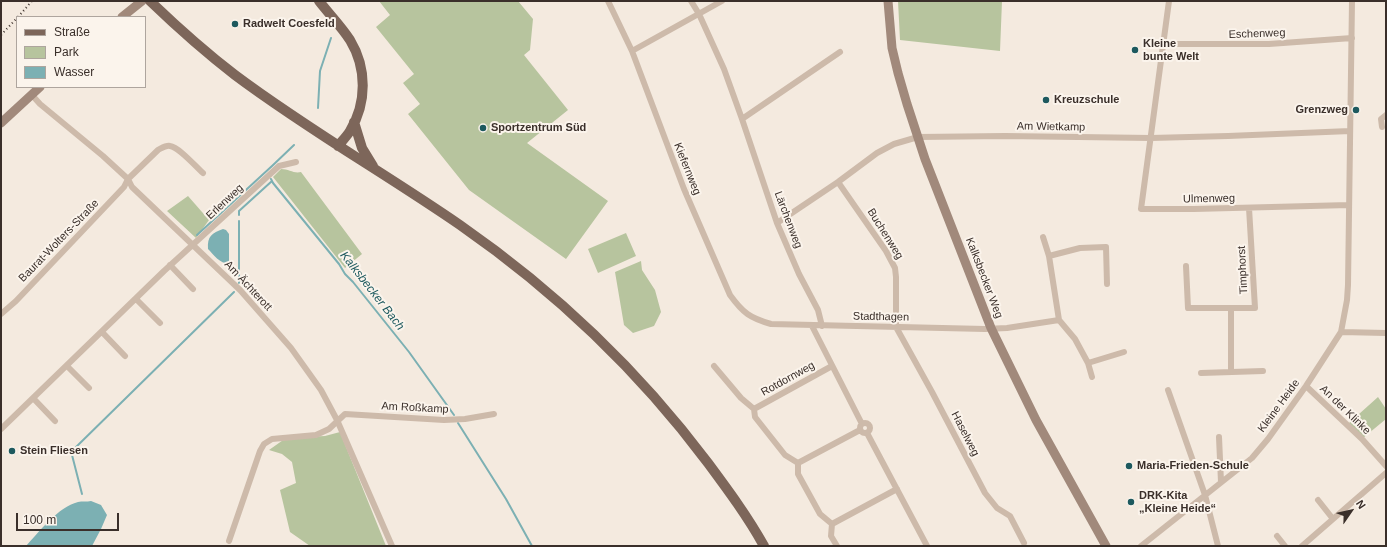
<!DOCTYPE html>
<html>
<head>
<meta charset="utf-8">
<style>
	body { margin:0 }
	#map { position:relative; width:1387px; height:547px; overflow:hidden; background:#f4eadf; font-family:Arial,sans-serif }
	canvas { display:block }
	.frame { position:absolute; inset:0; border:2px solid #3a2f2a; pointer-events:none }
	.legend { position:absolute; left:16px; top:16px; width:130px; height:72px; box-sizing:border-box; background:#fbf4ec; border:1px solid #aea59e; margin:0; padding:5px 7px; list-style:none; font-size:12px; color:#3a2f2a }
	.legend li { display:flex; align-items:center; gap:8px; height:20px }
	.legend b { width:20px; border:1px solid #aea59e }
	.north { position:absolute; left:1331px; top:491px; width:40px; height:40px; -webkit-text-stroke:3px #fbf4ec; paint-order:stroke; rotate:56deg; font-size:11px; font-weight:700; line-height:16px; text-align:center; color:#3a2f2a }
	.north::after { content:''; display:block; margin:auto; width:14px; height:18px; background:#3a2f2a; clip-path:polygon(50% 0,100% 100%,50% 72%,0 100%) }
	.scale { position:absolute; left:16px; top:513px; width:103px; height:18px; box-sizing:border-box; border:2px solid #3a2f2a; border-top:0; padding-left:5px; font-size:12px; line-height:14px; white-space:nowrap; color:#3a2f2a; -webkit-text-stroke:3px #fbf4ec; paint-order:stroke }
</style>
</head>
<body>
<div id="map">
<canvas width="1387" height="547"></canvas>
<div class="frame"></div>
<ul class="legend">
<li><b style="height:5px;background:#7d665a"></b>Straße</li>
<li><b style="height:11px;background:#b7c49e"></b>Park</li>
<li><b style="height:11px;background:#7cb0b3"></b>Wasser</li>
</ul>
<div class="north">N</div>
<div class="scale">100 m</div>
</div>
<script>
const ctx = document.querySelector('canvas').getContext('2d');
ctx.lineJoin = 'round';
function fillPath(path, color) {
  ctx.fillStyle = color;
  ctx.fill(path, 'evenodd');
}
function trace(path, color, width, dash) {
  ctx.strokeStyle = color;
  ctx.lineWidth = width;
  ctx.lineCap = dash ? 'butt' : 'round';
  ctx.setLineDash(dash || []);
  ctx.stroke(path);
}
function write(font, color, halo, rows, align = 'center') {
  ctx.font = font + ' Arial,sans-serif';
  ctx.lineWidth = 4;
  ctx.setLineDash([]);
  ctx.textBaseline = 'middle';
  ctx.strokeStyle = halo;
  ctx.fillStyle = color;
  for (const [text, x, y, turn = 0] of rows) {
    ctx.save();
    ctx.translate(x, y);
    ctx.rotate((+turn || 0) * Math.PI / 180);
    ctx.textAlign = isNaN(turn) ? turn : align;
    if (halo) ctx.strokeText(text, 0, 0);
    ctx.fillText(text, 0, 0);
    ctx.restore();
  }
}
fillPath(new Path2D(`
	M 379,1 L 518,1 L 533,19 L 530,50 L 524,55 L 568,110 L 527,143 L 608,201 L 566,259 L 469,190 L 408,114 L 420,104 L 403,83 L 414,74 L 376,27 L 390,15 Z
	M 898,1 L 1002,1 L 1000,51 L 900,40 Z
	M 281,169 C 289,169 294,174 301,172 L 362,254 L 345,268 L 273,177 Z
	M 188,196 L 209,220 L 196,238 L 167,211 Z
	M 626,233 L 636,256 L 598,273 L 588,249 Z
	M 641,261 L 642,270 L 655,290 L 661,312 L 654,326 L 633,333 L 624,325 L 615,272 Z
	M 1378,397 L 1386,409 L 1386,419 L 1363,438 L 1349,423 Z
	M 340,432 L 386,546 L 310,546 L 290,532 L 280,490 L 296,483 L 292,462 L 282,454 L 269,450 L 286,438 L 325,436 Z`), '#b7c49e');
fillPath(new Path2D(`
	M 223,229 L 226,230 L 229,234 L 229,264 C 220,264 213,254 208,249 C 207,236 212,233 223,229 Z
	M 91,501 L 101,505 L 107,515 L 101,529 L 92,546 L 26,546 C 39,532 58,507 78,502 C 82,501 87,502 91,501 Z`), '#7cb0b3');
trace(new Path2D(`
	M 318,108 L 320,71 L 331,38
	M 271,167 L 294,145
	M 271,179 L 273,183 L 339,264 L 345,274 L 353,282 L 409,352 L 454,415
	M 239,215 L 239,211 L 272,181
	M 239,221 L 239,283
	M 197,235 L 272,166
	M 458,423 L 506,499 L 532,546
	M 82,494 L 72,455 L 74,449 L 234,292`), '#7cb0b3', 2);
trace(new Path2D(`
	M 608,1 L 632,51 L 684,189 L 730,295 C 743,313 750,318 771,324 L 985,329 L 1007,328 L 1059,320
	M 691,1 L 699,14 L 724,69 L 742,119 L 777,223 L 799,274 L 818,310 L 822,326
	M 1169,1 L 1141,209 L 1194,209 L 1349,205
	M 1163,44 L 1269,44 L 1352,38
	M 632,51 L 722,1
	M 31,94 L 40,104 L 103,156 L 128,179 L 132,187 L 240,290 L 291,348 L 321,390 L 337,420 L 392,546
	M 742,119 L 840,52
	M 1382,127 L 1381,119 L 1386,115
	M 838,182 L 886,251 L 895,268 L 896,277 L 896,327 L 932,392 L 985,493 L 997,508 L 1010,516 L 1024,543
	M 777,223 L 838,182 L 877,153 L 894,144 L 918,137 L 1005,136 L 1151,138 L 1228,136 L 1350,131
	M 1043,237 L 1049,256 L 1059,320 L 1075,339 L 1088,363 L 1092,377
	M 1049,256 L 1080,248 L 1106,247 L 1107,284
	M 170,265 L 193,289
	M 1186,266 L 1188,308 L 1255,308 L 1249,208
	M 136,299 L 160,323
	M 1,314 L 16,301 L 124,187 L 128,179 L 158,150 C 162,148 166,145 170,146 C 179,147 196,167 203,173
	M 812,326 L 862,424
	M 102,332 L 125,356
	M 1341,332 L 1386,333
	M 1088,363 L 1124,352
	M 67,366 L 89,388
	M 714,366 L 741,398 L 754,409
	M 1231,372 L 1231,308
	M 1201,373 L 1263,371
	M 1306,386 L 1362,439 L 1386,466
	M 1168,390 L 1205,495 L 1218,546
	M 33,398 L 55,421
	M860 428a5 5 0 1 1 10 0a5 5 0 1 1-10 0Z
	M 1,429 L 164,271 L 279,166 L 296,162
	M 867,433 L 927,546
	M 1219,437 L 1221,482
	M 798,463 L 785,455 L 755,417 L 754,409 L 832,366
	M 1318,500 L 1333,519
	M 832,524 L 820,514 L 798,474 L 798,463 L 860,430
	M 1277,536 L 1285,546
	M 229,541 L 260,451 L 264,444 L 272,439 L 316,435 L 329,429 L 345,414 L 444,420 L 465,419 L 494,414
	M 837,546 L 831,536 L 832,524 L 897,489
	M 1141,546 L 1252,458 L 1268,439 L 1306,386 L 1341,332 L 1347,300 L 1348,285 L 1352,1
	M 1302,546 L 1386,473`), '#cdbaaa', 6);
trace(new Path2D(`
	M 888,1 L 892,48 L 898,73 L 907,104 L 925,159 L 991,328 L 1036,420 L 1106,546
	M 122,17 L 142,1
	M 1,123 L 40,87`), '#a1897b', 9);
trace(new Path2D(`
	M 150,1 C 177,27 205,52 235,75 C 307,129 386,174 460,225 C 555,291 639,371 708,463 C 728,490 748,517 764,546
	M 319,1 C 329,14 341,26 350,40 C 367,68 367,103 350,131 C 347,136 342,141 338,146
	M 354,122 L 362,148 L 373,166`), '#7d665a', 10);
trace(new Path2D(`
	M 18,17 L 32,1
	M 1,35 L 17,18`), '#3a2f2a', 2, [1, 3]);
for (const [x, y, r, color] of [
	[235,24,4,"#1d595e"],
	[1135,50,4,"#1d595e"],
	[1046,100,4,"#1d595e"],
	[1356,110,4,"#1d595e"],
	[483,128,4,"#1d595e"],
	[12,451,4,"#1d595e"],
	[1129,466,4,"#1d595e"],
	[1131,502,4,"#1d595e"]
]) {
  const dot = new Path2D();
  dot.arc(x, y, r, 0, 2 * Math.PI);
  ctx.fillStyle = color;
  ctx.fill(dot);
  trace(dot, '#fbf4ec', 1.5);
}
write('bold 11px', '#3a2f2a', '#fbf4ec', [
	["Radwelt Coesfeld",243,24],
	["Kleine",1143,44],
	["bunte Welt",1143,57],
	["Kreuzschule",1054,100],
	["Grenzweg",1348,110,"right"],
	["Sportzentrum Süd",491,128],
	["Stein Fliesen",20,451],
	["Maria-Frieden-Schule",1137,466],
	["DRK-Kita",1139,496],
	["„Kleine Heide“",1139,509]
], 'left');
write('11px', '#3a2f2a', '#fbf4ec', [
	["Eschenweg",1257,34,-2],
	["Am Wietkamp",1051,127,1],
	["Kiefernweg",687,169,68],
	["Ulmenweg",1209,199,-1],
	["Erlenweg",225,202,-43],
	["Lärchenweg",788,220,69],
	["Buchenweg",885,234,58],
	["Baurat-Wolters-Straße",59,241,-46],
	["Timphorst",1243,270,-93],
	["Kalksbecker Weg",984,278,69],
	["Am Ächterott",248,286,47],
	["Stadthagen",881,317,1],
	["Rotdornweg",788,379,-29],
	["Kleine Heide",1279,406,-54],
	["Am Roßkamp",415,408,3],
	["An der Klinke",1345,410,44],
	["Haselweg",965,434,63]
]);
write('italic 12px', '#1d595e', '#fbf4ec', [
	["Kalksbecker Bach",372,291,52]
]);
</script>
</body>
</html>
